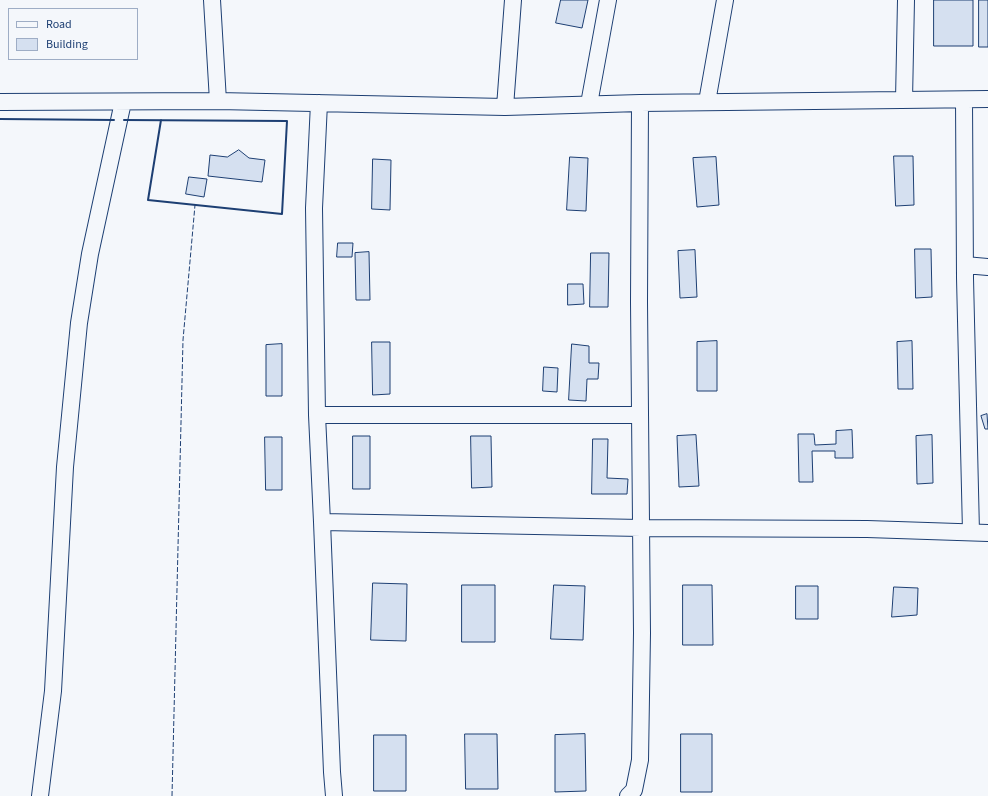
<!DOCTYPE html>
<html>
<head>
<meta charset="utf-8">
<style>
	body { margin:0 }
	#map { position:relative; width:988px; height:796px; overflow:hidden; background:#f4f7fb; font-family:"Source Sans 3",sans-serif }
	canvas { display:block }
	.legend { position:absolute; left:8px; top:8px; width:130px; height:52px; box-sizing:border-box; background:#f4f7fb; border:1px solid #9eadc5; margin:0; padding:5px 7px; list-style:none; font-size:12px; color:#1d3f73 }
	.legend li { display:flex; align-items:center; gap:8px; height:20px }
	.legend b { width:20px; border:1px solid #9eadc5 }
</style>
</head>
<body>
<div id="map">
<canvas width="988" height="796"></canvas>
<ul class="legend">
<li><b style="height:5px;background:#f4f7fb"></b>Road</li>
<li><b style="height:11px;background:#d5e0f0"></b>Building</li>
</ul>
</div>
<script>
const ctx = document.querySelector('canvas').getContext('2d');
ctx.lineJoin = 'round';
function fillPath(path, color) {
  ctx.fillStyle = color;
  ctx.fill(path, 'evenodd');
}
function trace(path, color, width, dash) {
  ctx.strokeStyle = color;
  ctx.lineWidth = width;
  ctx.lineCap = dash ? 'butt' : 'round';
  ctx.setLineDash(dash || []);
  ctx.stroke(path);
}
const building = new Path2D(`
	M 561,0 L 588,0 L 582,28 L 556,23 Z
	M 934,0 L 973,0 L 973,46 L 934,46 Z
	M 979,0 L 988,0 L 988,47 L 979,47 Z
	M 239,150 L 249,158 L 265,160 L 262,182 L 208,176 L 210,155 L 227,157 Z
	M 894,156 L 913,156 L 914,205 L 896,206 Z
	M 570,157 L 588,158 L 586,211 L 567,210 Z
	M 716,157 L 719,205 L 697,207 L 693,158 Z
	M 373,159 L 391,160 L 390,210 L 372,209 Z
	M 189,177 L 207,179 L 204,197 L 186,194 Z
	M 338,243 L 353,243 L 352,257 L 337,257 Z
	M 915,249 L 931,249 L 932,297 L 916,298 Z
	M 695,250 L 697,297 L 680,298 L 678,251 Z
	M 369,252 L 370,300 L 356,300 L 355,253 Z
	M 591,253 L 609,253 L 608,307 L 590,307 Z
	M 568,284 L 583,284 L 584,304 L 568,305 Z
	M 717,341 L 717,391 L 697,391 L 697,342 Z
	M 912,341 L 913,389 L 898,389 L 897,342 Z
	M 372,342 L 390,342 L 390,394 L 373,395 Z
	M 282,344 L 282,396 L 266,396 L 266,345 Z
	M 572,344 L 589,346 L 589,363 L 599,363 L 598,379 L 587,379 L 586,401 L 569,400 Z
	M 544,367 L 558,368 L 557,392 L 543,391 Z
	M 987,414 L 988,429 L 985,429 L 981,416 Z
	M 852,430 L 853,458 L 835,458 L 835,451 L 812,451 L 813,482 L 799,482 L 798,434 L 814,434 L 815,445 L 836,444 L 836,431 Z
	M 696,435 L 699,486 L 679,487 L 677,436 Z
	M 932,435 L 933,483 L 917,484 L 916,436 Z
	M 353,436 L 370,436 L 370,489 L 353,489 Z
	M 471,436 L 491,436 L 492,487 L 472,488 Z
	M 265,437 L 282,437 L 282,490 L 266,490 Z
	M 593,439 L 608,439 L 607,478 L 628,479 L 627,494 L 592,494 Z
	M 373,583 L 407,584 L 406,641 L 371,640 Z
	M 462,585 L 495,585 L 495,642 L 462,642 Z
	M 554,585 L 585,586 L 583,640 L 551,639 Z
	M 683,585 L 712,585 L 713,645 L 683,645 Z
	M 796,586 L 818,586 L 818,619 L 796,619 Z
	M 894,587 L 918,588 L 917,615 L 892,617 Z
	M 465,734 L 497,734 L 498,789 L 466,789 Z
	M 585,734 L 586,791 L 555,792 L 555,735 Z
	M 681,734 L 712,734 L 712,792 L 681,792 Z
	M 374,735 L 406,735 L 406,791 L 374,791 Z`);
fillPath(building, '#d5e0f0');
trace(building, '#1d3f73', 1);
const minor = new Path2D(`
	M 212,0 L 218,101
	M 904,100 L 906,0
	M 964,100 L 965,278 L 971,532
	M 0,102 L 218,101 L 505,107 L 640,103 L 988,99
	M 707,102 L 725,0
	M 319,103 L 314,208 L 317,415 L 322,522 L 332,772 L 334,796
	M 589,104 L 608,0
	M 505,107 L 513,0
	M 965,265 L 988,267
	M 317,415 L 640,415
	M 322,522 L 641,528 L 867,529 L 988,533
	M 40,796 L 53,691 L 65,467 L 79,323 L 90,254 L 123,102
	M 628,796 L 634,790 L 640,760 L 642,633 L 639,302 L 640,103`);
trace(minor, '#1d3f73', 18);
trace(minor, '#f4f7fb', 16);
trace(new Path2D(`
	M 172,796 L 183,340 L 195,205`), '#1d3f73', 1, [5, 2]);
trace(new Path2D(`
	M 0,119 L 114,120
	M 124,120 L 287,121 L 282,214 L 148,200 L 161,120`), '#1d3f73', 2);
</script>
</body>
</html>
